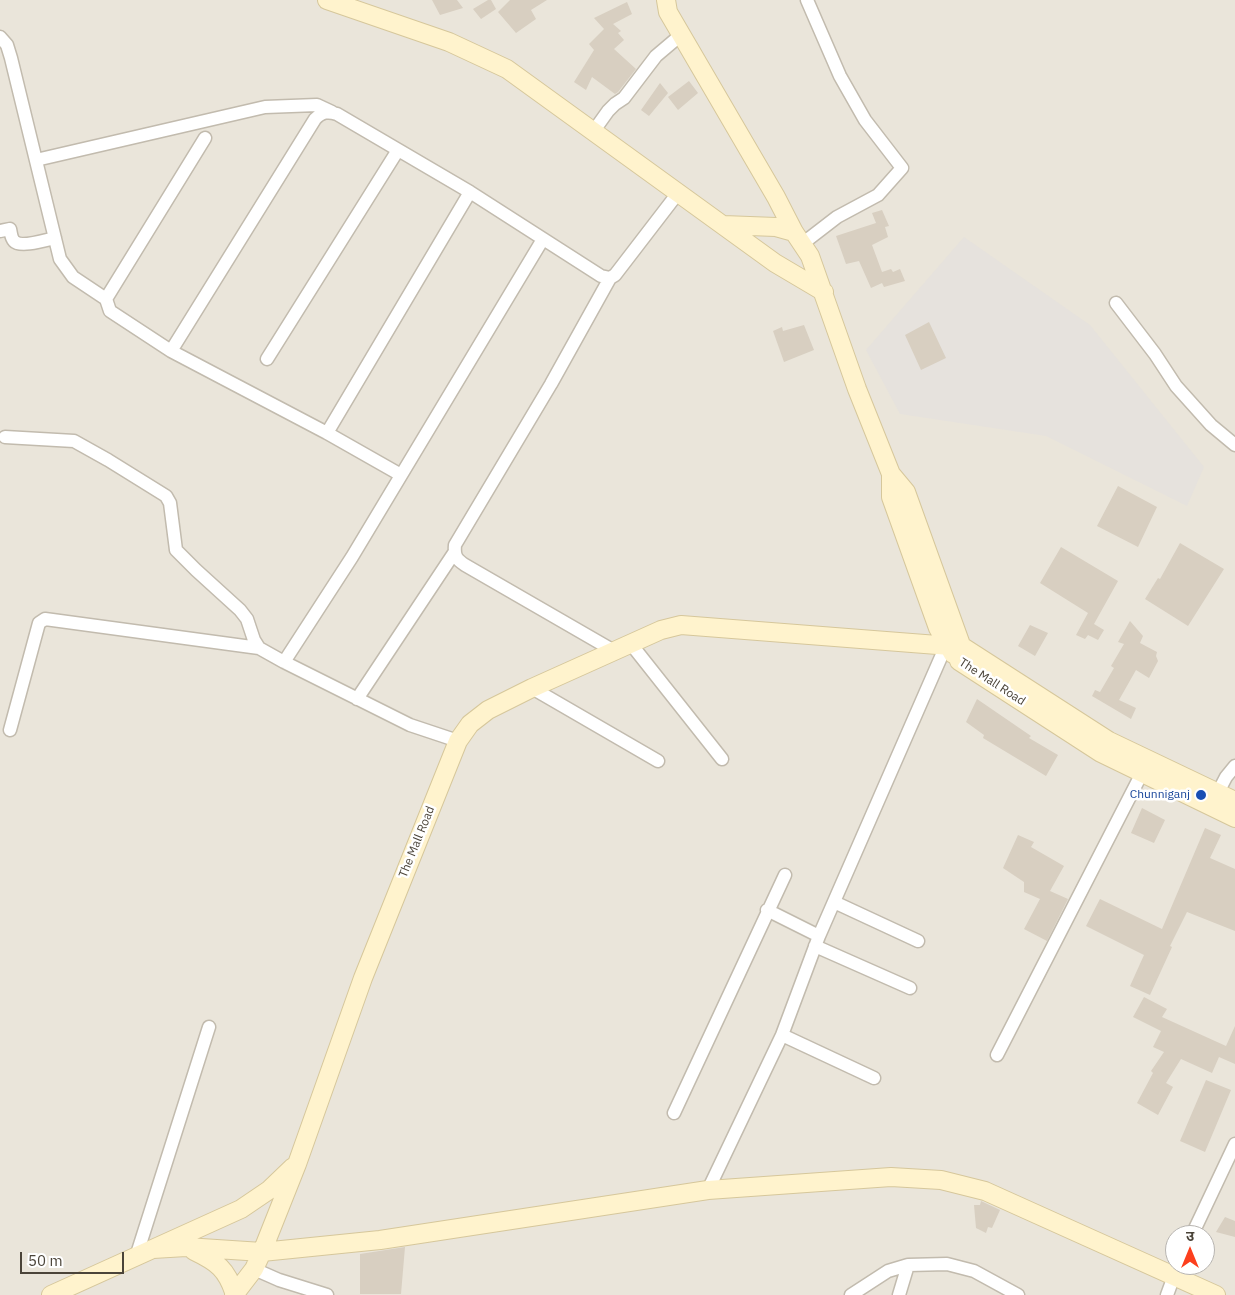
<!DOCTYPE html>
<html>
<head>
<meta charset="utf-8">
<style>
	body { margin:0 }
	#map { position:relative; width:1235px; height:1295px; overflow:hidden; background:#f6f3ec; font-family:"IBM Plex Sans","Noto Sans Devanagari",sans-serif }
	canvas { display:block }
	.north { position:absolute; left:1165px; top:1225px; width:50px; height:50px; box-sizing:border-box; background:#fff; border:1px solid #b7b4b0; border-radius:50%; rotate:0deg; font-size:14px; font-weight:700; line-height:20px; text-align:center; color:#4b4439 }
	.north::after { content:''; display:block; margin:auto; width:18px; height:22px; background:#fc3f1d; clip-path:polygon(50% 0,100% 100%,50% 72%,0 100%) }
	.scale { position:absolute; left:20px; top:1252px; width:104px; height:22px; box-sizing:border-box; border:2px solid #4b4439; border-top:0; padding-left:6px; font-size:15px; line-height:18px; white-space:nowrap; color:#4b4439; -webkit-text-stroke:4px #fff; paint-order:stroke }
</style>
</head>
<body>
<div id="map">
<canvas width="1235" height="1295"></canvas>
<div class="north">उ</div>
<div class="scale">50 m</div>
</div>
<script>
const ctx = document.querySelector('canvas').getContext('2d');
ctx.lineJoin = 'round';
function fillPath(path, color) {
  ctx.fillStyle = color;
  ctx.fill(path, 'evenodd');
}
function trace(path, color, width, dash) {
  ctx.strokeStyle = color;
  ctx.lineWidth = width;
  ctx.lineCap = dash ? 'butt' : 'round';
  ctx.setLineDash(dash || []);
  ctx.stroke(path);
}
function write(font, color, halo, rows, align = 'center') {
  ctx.font = font + ' "IBM Plex Sans",sans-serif';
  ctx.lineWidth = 5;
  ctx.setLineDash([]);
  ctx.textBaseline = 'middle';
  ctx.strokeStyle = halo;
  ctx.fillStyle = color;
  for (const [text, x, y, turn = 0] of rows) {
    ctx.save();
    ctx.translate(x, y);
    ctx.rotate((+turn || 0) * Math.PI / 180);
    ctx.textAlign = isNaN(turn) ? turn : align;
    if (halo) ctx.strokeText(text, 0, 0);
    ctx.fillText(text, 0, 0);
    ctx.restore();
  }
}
fillPath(new Path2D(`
	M 0,0 L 1235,0 L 1235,1295 L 0,1295 ZM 1175,1235 L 1205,1235 L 1205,1265 L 1175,1265 Z`), '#eae5da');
fillPath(new Path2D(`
	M 964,237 L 1090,325 L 1204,467 L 1187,506 L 1046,436 L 900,414 L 866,350 Z`), '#e6e2dd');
fillPath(new Path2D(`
	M 432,0 L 457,0 L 463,8 L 440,15 Z
	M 488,0 L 491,0 L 496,9 L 481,19 L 473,9 Z
	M 510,0 L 547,0 L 531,10 L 536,19 L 516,33 L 498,12 Z
	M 627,2 L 632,14 L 613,24 L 621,31 L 618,33 L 624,40 L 614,49 L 636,69 L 618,92 L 615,94 L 592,77 L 586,90 L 574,82 L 594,50 L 589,44 L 604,29 L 594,18 Z
	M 689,81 L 698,93 L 678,110 L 668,97 Z
	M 660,83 L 668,93 L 649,116 L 641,110 Z
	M 882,210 L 889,226 L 885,227 L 888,237 L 872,245 L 882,272 L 891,269 L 893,272 L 900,269 L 905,281 L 884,287 L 882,283 L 871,288 L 859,261 L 846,264 L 836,236 L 876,223 L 872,213 Z
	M 929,322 L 946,358 L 921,370 L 905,335 Z
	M 804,325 L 814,350 L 784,362 L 773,331 L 782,327 L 783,331 Z
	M 1118,486 L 1157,507 L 1138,547 L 1097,526 Z
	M 1180,543 L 1224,569 L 1188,626 L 1145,599 L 1158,578 L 1160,579 Z
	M 1061,547 L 1118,581 L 1094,624 L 1104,630 L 1098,640 L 1088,635 L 1085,639 L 1076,635 L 1088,613 L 1040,583 Z
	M 1130,621 L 1143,636 L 1140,643 L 1157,652 L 1156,656 L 1158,661 L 1149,678 L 1136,670 L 1119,700 L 1136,708 L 1131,719 L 1092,696 L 1095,690 L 1100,692 L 1114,668 L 1111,666 L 1124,644 L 1118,642 Z
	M 1030,625 L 1048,633 L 1035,656 L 1018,646 Z
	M 977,699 L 1031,736 L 1029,738 L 1058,755 L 1046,776 L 983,738 L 984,735 L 966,722 Z
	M 1142,808 L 1165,820 L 1154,843 L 1131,833 Z
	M 1205,828 L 1221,835 L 1210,858 L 1235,869 L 1235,931 L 1187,912 L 1170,946 L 1172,947 L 1150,995 L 1130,986 L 1144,955 L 1086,926 L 1100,899 L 1162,929 Z
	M 1018,835 L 1034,842 L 1031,847 L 1064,866 L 1050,891 L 1068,899 L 1047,941 L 1024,929 L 1040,899 L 1024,892 L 1024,882 L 1003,868 Z
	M 1144,997 L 1167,1009 L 1162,1017 L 1226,1046 L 1235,1026 L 1235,1064 L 1219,1057 L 1212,1073 L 1181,1059 L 1166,1083 L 1173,1087 L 1158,1115 L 1137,1103 L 1153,1073 L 1151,1071 L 1164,1052 L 1153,1047 L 1161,1031 L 1133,1017 Z
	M 1206,1080 L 1231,1090 L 1205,1152 L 1180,1141 Z
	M 981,1201 L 1000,1210 L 992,1228 L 988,1227 L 986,1233 L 976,1228 L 974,1205 L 980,1205 Z
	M 1225,1217 L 1235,1221 L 1235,1237 L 1216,1232 Z
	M 405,1247 L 401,1294 L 360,1294 L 360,1254 Z`), '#d8cfc1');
const street = new Path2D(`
	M 0,37 L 7,45 L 11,58 L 60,259 L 73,277 L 106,299
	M 593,132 L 608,111 L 615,104 L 624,98 L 656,56 L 682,34
	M 205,138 L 109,294 L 106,299 L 110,311 L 171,351 L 327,433 L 401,475
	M 36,160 L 265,107 L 317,105 L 332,112
	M 0,231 L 10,229 C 11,233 11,238 14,241 C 20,248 46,240 55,238
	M 802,244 L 837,217 L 878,195 L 902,168 L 865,120 L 840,76 L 807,0
	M 610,278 L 551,384 L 455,545 C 454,556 456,559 465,565 L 614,651
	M 1116,303 L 1155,354 L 1176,386 L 1211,425 L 1235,445
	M 171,351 L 315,119 C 322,112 327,111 337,114 L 470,192 L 601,276 L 610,278 L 615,275 L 678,193
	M 267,359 L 398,150
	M 327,433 L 470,192
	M 5,437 L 74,441 L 108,460 L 166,496 L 170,503 L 176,550 L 196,570 L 240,610 L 247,619 L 254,640 L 259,648 L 284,662 L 410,725 L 458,741
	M 631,644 L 722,759
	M 284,662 L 352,557 L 543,239
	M 532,688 L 658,761
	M 357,699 L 454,553
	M 10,730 L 39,623 L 45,619 L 259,648
	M 1214,800 L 1226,777 L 1235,766
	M 834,902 L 918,941
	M 767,910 L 819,936
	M 815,946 L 910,988
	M 782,1035 L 874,1078
	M 997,1055 L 1142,773
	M 674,1113 L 785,875
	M 708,1190 L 782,1035 L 819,936 L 941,657
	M 1192,1235 L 1235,1144
	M 136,1257 L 209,1027
	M 254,1269 L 279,1280 L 327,1295
	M 851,1295 L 888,1271 L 908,1265 L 947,1264 L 974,1271 L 1018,1295
	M 899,1295 L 908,1265
	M 1167,1295 L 1178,1265`);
const secondary = new Path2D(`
	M 327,0 L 449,42 L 507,69 L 775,263 L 824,292
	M 666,0 L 668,12 L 776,197 L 794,232 L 810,256 L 857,389 L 891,474 L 906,492 L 969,667
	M 723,225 L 776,227 L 794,232
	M 891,474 L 891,497 L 938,628 L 953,654
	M 959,661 L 1101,753 L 1235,818
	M 153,1249 L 186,1247 L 262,1252 L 380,1240 L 708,1190 L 891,1177 L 941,1180 L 985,1191 L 1216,1295
	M 194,1251 C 217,1262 227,1269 235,1295
	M 51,1295 L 241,1209 L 269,1190 L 293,1167
	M 234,1295 L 254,1269 L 262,1252 L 297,1164 L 363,978 L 458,741 L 470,724 L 488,710 L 532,688 L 661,630 L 681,625 L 963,647 L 1109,741 L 1235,801`);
trace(street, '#c2bbae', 15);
trace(secondary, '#d6c79b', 20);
trace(street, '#fff', 12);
trace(secondary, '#fff3cd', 18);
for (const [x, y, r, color] of [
	[1201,795,6,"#1a4fb4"]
]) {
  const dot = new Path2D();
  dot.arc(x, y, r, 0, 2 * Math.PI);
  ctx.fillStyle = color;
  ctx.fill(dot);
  trace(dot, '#fff', 2);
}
write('12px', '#4b4439', '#fff', [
	["The Mall Road",992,682,33],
	["The Mall Road",417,842,-68]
]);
write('12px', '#164399', '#fff', [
	["Chunniganj",1190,795]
], 'right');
</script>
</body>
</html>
